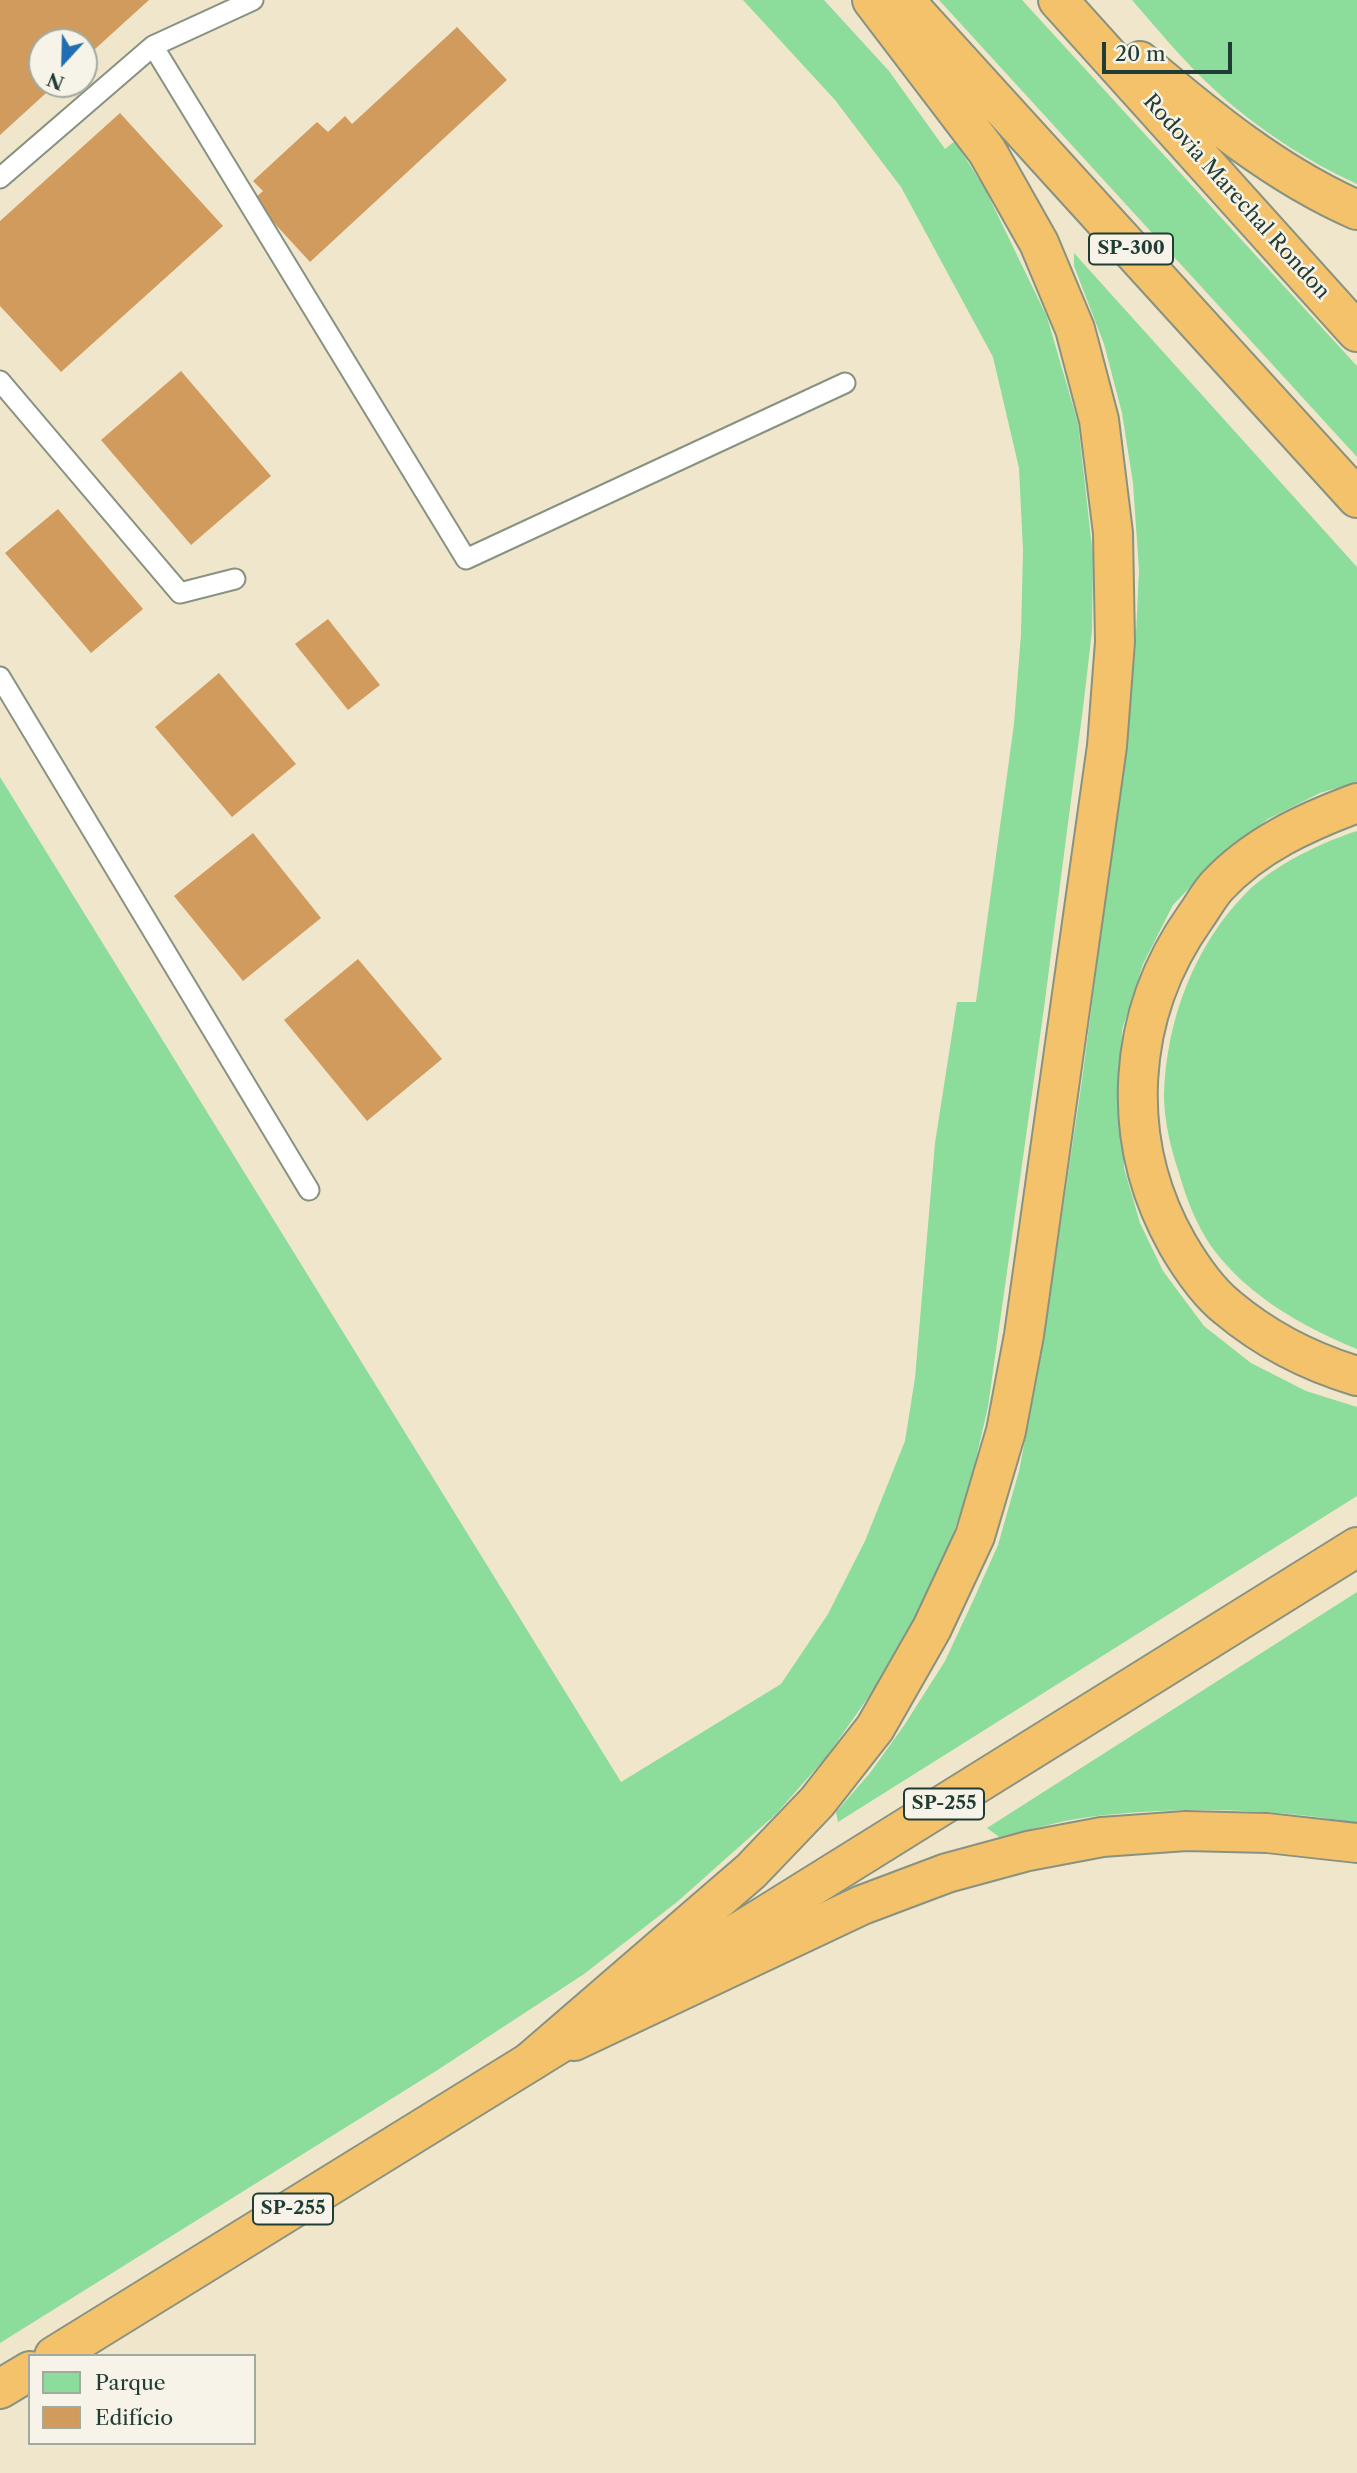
<!DOCTYPE html>
<html>
<head>
<meta charset="utf-8">
<style>
	body { margin:0 }
	#map { position:relative; width:1357px; height:2473px; overflow:hidden; background:#f0e6cc; font-family:"Libre Caslon Text",serif }
	canvas { display:block }
	.legend { position:absolute; left:28px; top:2354px; width:228px; height:91px; box-sizing:border-box; background:#f7f3e8; border:2px solid #a1aaa0; margin:0; padding:9px 12px; list-style:none; font-size:21px; color:#1f3d34 }
	.legend li { display:flex; align-items:center; gap:14px; height:35px }
	.legend b { width:35px; border:2px solid #a1aaa0 }
	.north { position:absolute; left:28px; top:28px; width:70px; height:70px; box-sizing:border-box; background:#f7f3e8; border:2px solid #a1aaa0; border-radius:50%; rotate:202deg; font-size:19px; font-weight:700; line-height:28px; text-align:center; color:#1f3d34 }
	.north::after { content:''; display:block; margin:auto; width:24px; height:32px; background:#1f6fb2; clip-path:polygon(50% 0,100% 100%,50% 72%,0 100%) }
	.scale { position:absolute; left:1102px; top:42px; width:130px; height:32px; box-sizing:border-box; border:4px solid #1f3d34; border-top:0; padding-left:9px; font-size:21px; line-height:24px; white-space:nowrap; color:#1f3d34; -webkit-text-stroke:5px #f7f3e8; paint-order:stroke }
</style>
</head>
<body>
<div id="map">
<canvas width="1357" height="2473"></canvas>
<ul class="legend">
<li><b style="height:19px;background:#8cdc9b"></b>Parque</li>
<li><b style="height:19px;background:#d19b5d"></b>Edifício</li>
</ul>
<div class="north">N</div>
<div class="scale">20 m</div>
</div>
<script>
const ctx = document.querySelector('canvas').getContext('2d');
ctx.lineJoin = 'round';
function fillPath(path, color) {
  ctx.fillStyle = color;
  ctx.fill(path, 'evenodd');
}
function trace(path, color, width, dash) {
  ctx.strokeStyle = color;
  ctx.lineWidth = width;
  ctx.lineCap = dash ? 'butt' : 'round';
  ctx.setLineDash(dash || []);
  ctx.stroke(path);
}
function write(font, color, halo, rows, align = 'center') {
  ctx.font = font + ' "Libre Caslon Text",serif';
  ctx.lineWidth = 5;
  ctx.setLineDash([]);
  ctx.textBaseline = 'middle';
  ctx.strokeStyle = halo;
  ctx.fillStyle = color;
  for (const [text, x, y, turn = 0] of rows) {
    ctx.save();
    ctx.translate(x, y);
    ctx.rotate((+turn || 0) * Math.PI / 180);
    ctx.textAlign = isNaN(turn) ? turn : align;
    if (halo) ctx.strokeText(text, 0, 0);
    ctx.fillText(text, 0, 0);
    ctx.restore();
  }
}
fillPath(new Path2D(`
	M 743,0 L 824,0 L 889,71 L 945,149 L 955,141 L 986,191 L 1047,317 L 1078,423 L 1093,556 L 1092,631 L 1084,700 L 1044,1008 L 988,1407 L 970,1484 L 946,1555 L 913,1628 L 872,1692 L 827,1756 L 776,1814 L 677,1902 L 584,1974 L 436,2071 L 0,2343 L 0,777 L 621,1782 L 781,1684 L 828,1614 L 865,1541 L 905,1441 L 915,1378 L 935,1143 L 957,1002 L 976,1002 L 1014,724 L 1021,634 L 1023,550 L 1019,468 L 993,357 L 901,187 L 835,100 Z
	M 939,0 L 1022,0 L 1357,366 L 1357,457 Z
	M 1132,0 L 1357,0 L 1357,184 C 1307,161 1258,129 1217,92 C 1186,64 1159,31 1132,0 Z
	M 1074,253 L 1357,567 L 1357,782 L 1320,793 L 1268,819 L 1218,858 L 1173,905 L 1143,964 L 1122,1030 L 1121,1090 L 1124,1168 L 1140,1223 L 1163,1271 L 1204,1326 L 1251,1363 L 1306,1391 L 1357,1407 L 1357,1496 L 838,1822 L 836,1812 L 870,1773 L 905,1724 L 945,1661 L 973,1601 L 998,1545 L 1019,1471 L 1041,1357 L 1082,1080 L 1125,751 L 1135,655 L 1139,570 L 1133,483 L 1122,413 L 1104,344 L 1074,266 Z
	M 1357,831 L 1357,1349 C 1303,1327 1246,1295 1211,1246 C 1196,1224 1186,1198 1179,1173 C 1171,1149 1164,1121 1164,1095 C 1166,1021 1194,946 1246,893 C 1274,865 1320,843 1357,831 Z
	M 1357,1592 L 1357,1823 C 1270,1808 1176,1806 1089,1817 C 1059,1821 1029,1830 999,1837 L 987,1828 Z`), '#8cdc9b');
fillPath(new Path2D(`
	M 0,0 L 149,0 L 84,59 L 84,42 L 42,42 L 42,84 L 56,84 L 0,135 Z
	M 457,27 L 507,80 L 310,262 L 253,200 L 263,191 L 253,181 L 317,122 L 328,132 L 345,116 L 352,124 Z
	M 120,113 L 223,226 L 61,372 L 0,306 L 0,221 Z
	M 181,371 L 271,476 L 191,545 L 101,440 Z
	M 58,509 L 143,609 L 91,653 L 5,553 Z
	M 328,619 L 380,685 L 348,710 L 295,644 Z
	M 219,673 L 296,764 L 232,817 L 155,727 Z
	M 253,833 L 321,918 L 243,981 L 174,896 Z
	M 358,959 L 442,1059 L 367,1121 L 284,1020 Z`), '#d19b5d');
const service = new Path2D(`
	M 153,46 L 466,559 L 845,383
	M 0,178 L 153,46 L 253,0
	M 0,381 L 180,593 L 235,579
	M 0,677 L 309,1190`);
const trunk = new Path2D(`
	M 628,2001 L 1357,1547
	M 54,2356 L 559,2044
	M 0,2389 L 30,2371`);
const motorway = new Path2D(`
	M 904,0 L 1357,498
	M 1058,0 L 1357,332
	M 1140,61 C 1208,118 1275,174 1357,210
	M 1357,803 C 1306,822 1255,845 1217,886 C 1209,895 1203,906 1196,916 C 1126,1014 1118,1140 1178,1245 C 1191,1267 1207,1291 1227,1307 C 1265,1339 1310,1362 1357,1376
	M 574,2041 L 862,1905 L 947,1873 L 1028,1851 L 1102,1837 L 1186,1831 L 1267,1833 L 1357,1843
	M 531,2061 L 751,1871 L 817,1802 L 875,1728 L 932,1628 L 975,1536 L 1006,1431 L 1024,1335 L 1107,746 L 1115,642 L 1113,533 L 1099,420 L 1075,329 L 1039,243 L 987,151 L 872,0`);
trace(service, '#889280', 23);
trace(trunk, '#889280', 42);
trace(motorway, '#889280', 42);
trace(service, '#fff', 19);
trace(trunk, '#f4c26a', 38);
trace(motorway, '#f4c26a', 38);
for (const [x, y, w] of [
	[1131,249,84],
	[944,1804,80],
	[293,2209,80]
]) {
  const box = new Path2D();
  box.roundRect(x - w / 2, y - 15.5, w, 31, 5);
  ctx.fillStyle = '#f7f3e8';
  ctx.fill(box);
  trace(box, '#1f3d34', 2);
}
write('bold 19px', '#1f3d34', null, [
	["SP-300",1131,249],
	["SP-255",944,1804],
	["SP-255",293,2209]
]);
write('21px', '#1f3d34', '#f7f3e8', [
	["Rodovia Marechal Rondon",1236,197,48]
]);
</script>
</body>
</html>
